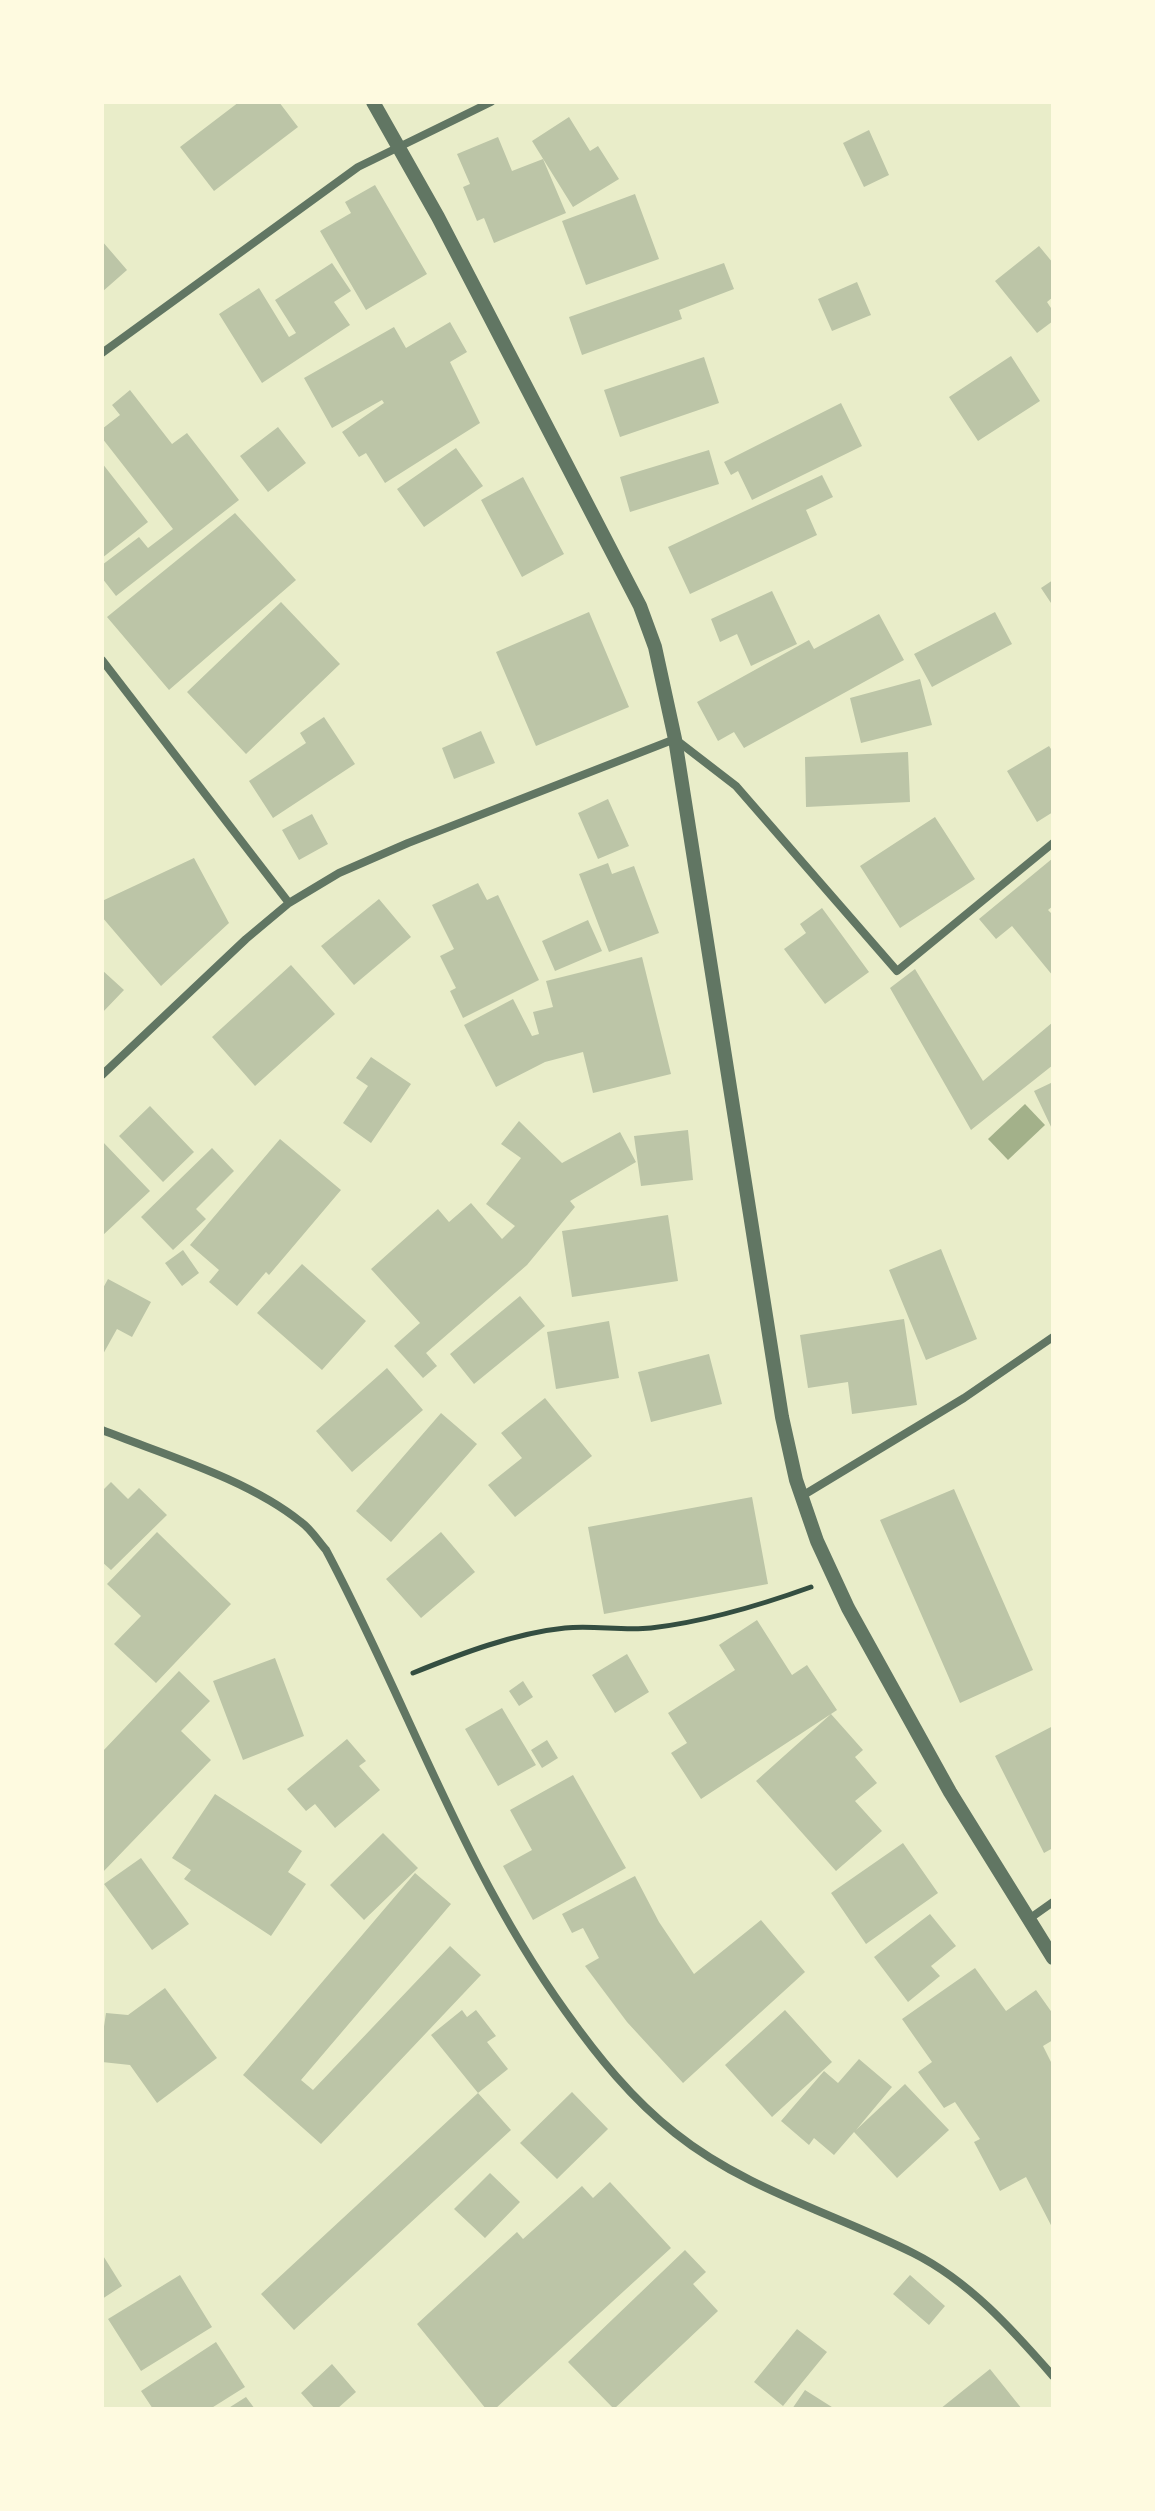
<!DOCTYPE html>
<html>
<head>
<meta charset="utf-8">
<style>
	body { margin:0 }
	#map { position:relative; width:1155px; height:2511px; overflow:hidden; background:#e9edc9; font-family:"Source Serif 4",serif }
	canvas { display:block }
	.frame { position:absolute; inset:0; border:104px solid #fefae0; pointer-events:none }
</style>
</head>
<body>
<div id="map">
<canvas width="1155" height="2511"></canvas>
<div class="frame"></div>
</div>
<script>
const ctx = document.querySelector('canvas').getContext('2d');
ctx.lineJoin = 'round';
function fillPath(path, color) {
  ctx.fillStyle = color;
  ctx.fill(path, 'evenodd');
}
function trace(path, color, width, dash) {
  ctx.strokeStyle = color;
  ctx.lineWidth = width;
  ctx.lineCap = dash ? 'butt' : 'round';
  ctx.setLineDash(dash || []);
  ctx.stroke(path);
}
fillPath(new Path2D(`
	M 1025,1104 L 1045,1125 L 1008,1160 L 988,1139 Z`), '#a3b18a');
fillPath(new Path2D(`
	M 239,102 L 279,102 L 298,127 L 214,191 L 180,147 Z
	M 569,117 L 590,151 L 598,146 L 619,179 L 573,207 L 532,141 Z
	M 869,130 L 889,175 L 864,187 L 843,143 Z
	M 498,137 L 512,171 L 543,159 L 566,213 L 494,243 L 484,218 L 477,221 L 463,187 L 470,184 L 457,154 Z
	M 375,185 L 427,274 L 366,310 L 320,231 L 351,213 L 345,202 Z
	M 635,194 L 659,259 L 586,285 L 562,221 Z
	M 102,241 L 127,270 L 102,292 Z
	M 1039,246 L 1053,263 L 1053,297 L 1047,302 L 1053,311 L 1053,321 L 1037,333 L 995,281 Z
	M 332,263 L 351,291 L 334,302 L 350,325 L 262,383 L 219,314 L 259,288 L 289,337 L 296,333 L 275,300 Z
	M 724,263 L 734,289 L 679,310 L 682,319 L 582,355 L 569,317 Z
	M 857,282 L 871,315 L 832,331 L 818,299 Z
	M 450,322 L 467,352 L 450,362 L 480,423 L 385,483 L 366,453 L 359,457 L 342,432 L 384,403 L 382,400 L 332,428 L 304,378 L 394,327 L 406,348 Z
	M 1011,356 L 1040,401 L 978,441 L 949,397 Z
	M 704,357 L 719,403 L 620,437 L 604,390 Z
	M 130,390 L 172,444 L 187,433 L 239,500 L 116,596 L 102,578 L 102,565 L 139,537 L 148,548 L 173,529 L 102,438 L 102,429 L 120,415 L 112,405 Z
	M 841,403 L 862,446 L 752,500 L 738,471 L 731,475 L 724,462 Z
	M 278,427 L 306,463 L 268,492 L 240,456 Z
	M 456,448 L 483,486 L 424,527 L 397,489 Z
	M 709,450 L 719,484 L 630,512 L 620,477 Z
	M 102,463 L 148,522 L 102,558 Z
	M 822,475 L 833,497 L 806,510 L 817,535 L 690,594 L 668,547 Z
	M 523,477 L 564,554 L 522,577 L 481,500 Z
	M 235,513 L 296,580 L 169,690 L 107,617 Z
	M 1053,580 L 1053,606 L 1041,588 Z
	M 772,591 L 797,644 L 751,666 L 737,634 L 720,642 L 711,619 Z
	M 281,602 L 340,664 L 246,754 L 187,692 Z
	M 589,612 L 629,707 L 536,746 L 496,652 Z
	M 995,612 L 1012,644 L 932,687 L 914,654 Z
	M 879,614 L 904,660 L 744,748 L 734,732 L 718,741 L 697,702 L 809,640 L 814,649 Z
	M 920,679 L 932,725 L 861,743 L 850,698 Z
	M 324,717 L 355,764 L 273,818 L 249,781 L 306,743 L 300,733 Z
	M 481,731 L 495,763 L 454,779 L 442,748 Z
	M 1049,746 L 1053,752 L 1053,812 L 1037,822 L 1007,771 Z
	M 908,752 L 910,802 L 806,807 L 805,757 Z
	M 608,799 L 629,846 L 598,859 L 578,813 Z
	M 312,814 L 328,844 L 299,860 L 282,830 Z
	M 935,817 L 975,879 L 900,928 L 860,866 Z
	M 194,858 L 229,923 L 161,986 L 102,917 L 102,901 Z
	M 1053,858 L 1053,906 L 1048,910 L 1053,915 L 1053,976 L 1012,926 L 996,939 L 979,919 Z
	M 608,863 L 612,874 L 634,866 L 659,933 L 609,952 L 579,874 Z
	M 478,883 L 487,900 L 498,895 L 539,980 L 463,1018 L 450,991 L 456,988 L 440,956 L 454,949 L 432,905 Z
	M 379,899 L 411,937 L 354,985 L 321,946 Z
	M 822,908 L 869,972 L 825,1004 L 784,949 L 806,933 L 800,924 Z
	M 588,920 L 602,951 L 555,971 L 542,941 Z
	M 642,957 L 671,1074 L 593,1093 L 583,1052 L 545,1062 L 496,1087 L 464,1025 L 513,999 L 532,1036 L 539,1034 L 533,1012 L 553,1007 L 546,981 Z
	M 291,965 L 335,1014 L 255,1086 L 212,1037 Z
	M 915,969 L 983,1081 L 1053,1022 L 1053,1065 L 971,1130 L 890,988 Z
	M 102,970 L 124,990 L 102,1013 Z
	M 371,1057 L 411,1084 L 371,1143 L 343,1123 L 368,1086 L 356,1078 Z
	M 1053,1082 L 1053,1131 L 1034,1091 Z
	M 150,1106 L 194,1152 L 163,1182 L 119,1136 Z
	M 519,1121 L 562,1163 L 620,1132 L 636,1162 L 570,1201 L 575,1207 L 527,1265 L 426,1353 L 437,1366 L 423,1378 L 394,1346 L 420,1323 L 371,1269 L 438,1209 L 449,1222 L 471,1203 L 502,1239 L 515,1226 L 486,1204 L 521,1158 L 501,1144 Z
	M 688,1130 L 693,1180 L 641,1186 L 634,1136 Z
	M 280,1139 L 341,1190 L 269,1275 L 266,1272 L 237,1306 L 209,1282 L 219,1270 L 190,1245 Z
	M 102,1141 L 150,1191 L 102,1236 Z
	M 212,1148 L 234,1171 L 196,1209 L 206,1219 L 173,1250 L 141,1217 Z
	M 668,1215 L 678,1281 L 572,1297 L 562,1231 Z
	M 941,1249 L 977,1339 L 926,1360 L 889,1270 Z
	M 183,1250 L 199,1273 L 182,1286 L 165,1263 Z
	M 302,1264 L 366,1321 L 322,1370 L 257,1313 Z
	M 108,1279 L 151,1302 L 132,1337 L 117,1329 L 102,1356 L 102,1290 Z
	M 520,1296 L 545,1326 L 474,1384 L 450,1354 Z
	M 904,1319 L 917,1405 L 852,1414 L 848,1382 L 808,1388 L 800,1335 Z
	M 609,1321 L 619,1378 L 556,1389 L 547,1332 Z
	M 709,1354 L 722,1404 L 651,1422 L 638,1372 Z
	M 387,1368 L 423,1410 L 352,1472 L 316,1431 Z
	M 545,1398 L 592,1456 L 515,1517 L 488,1485 L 522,1458 L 501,1433 Z
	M 441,1413 L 477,1444 L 391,1542 L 356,1511 Z
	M 111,1482 L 128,1499 L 139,1488 L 167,1515 L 111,1570 L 102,1562 L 102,1491 Z
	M 954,1489 L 1033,1670 L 960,1703 L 880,1520 Z
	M 752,1497 L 768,1584 L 604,1614 L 588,1527 Z
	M 157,1532 L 231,1604 L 156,1683 L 114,1644 L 141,1616 L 107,1584 Z
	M 441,1532 L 475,1572 L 421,1618 L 386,1579 Z
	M 757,1620 L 792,1675 L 807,1665 L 837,1710 L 831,1714 L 863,1750 L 855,1757 L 877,1783 L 855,1801 L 882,1831 L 836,1871 L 756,1781 L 831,1714 L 701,1799 L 671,1753 L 687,1743 L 668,1713 L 735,1670 L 719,1645 Z
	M 627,1654 L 649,1692 L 615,1713 L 592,1675 Z
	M 275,1658 L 304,1736 L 243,1760 L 213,1681 Z
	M 179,1671 L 210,1701 L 181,1731 L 211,1760 L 102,1873 L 102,1752 Z
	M 523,1681 L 533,1697 L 519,1706 L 509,1691 Z
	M 502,1708 L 536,1765 L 498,1786 L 465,1729 Z
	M 1053,1726 L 1053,1848 L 1044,1853 L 995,1756 Z
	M 347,1739 L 366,1761 L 359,1766 L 380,1790 L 335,1828 L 315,1804 L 306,1811 L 287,1789 Z
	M 547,1740 L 558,1758 L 542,1768 L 531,1750 Z
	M 573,1775 L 626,1868 L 533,1920 L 503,1866 L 532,1850 L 510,1810 Z
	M 215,1794 L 302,1851 L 288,1872 L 306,1884 L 271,1936 L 184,1879 L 191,1870 L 172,1858 Z
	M 383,1833 L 418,1868 L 364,1920 L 330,1885 Z
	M 903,1843 L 938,1893 L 866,1944 L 831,1893 Z
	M 141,1858 L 189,1924 L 152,1950 L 104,1884 Z
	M 415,1873 L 451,1904 L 301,2080 L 313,2090 L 450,1946 L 481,1975 L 321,2144 L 243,2075 Z
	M 635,1876 L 659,1922 L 694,1974 L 761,1920 L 805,1972 L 683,2083 L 627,2022 L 585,1966 L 599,1958 L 583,1928 L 572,1933 L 562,1914 Z
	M 930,1914 L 956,1946 L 931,1966 L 940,1976 L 908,2002 L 874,1957 Z
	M 975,1968 L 1006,2011 L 1036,1990 L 1053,2014 L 1053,2040 L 1043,2046 L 1053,2066 L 1053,2229 L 1026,2177 L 1000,2191 L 974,2142 L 980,2139 L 955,2102 L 944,2108 L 918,2072 L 932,2062 L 902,2019 Z
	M 165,1988 L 217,2058 L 157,2103 L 130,2065 L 102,2062 L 102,2040 L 106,2013 L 128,2015 Z
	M 462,2010 L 467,2017 L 476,2010 L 496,2036 L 487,2042 L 508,2069 L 478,2093 L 511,2130 L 294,2330 L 261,2294 L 478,2093 L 431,2035 Z
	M 785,2010 L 832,2062 L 772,2117 L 725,2065 Z
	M 859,2059 L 892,2087 L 856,2130 L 905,2084 L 949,2130 L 897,2178 L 854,2132 L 834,2155 L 814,2138 L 809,2145 L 781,2121 L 824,2071 L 838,2083 Z
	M 572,2092 L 608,2129 L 557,2179 L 520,2143 Z
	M 490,2173 L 520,2202 L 485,2238 L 454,2209 Z
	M 610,2182 L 671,2248 L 495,2409 L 486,2409 L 417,2324 L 517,2232 L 523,2239 L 582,2186 L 593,2198 Z
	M 685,2250 L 706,2272 L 693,2284 L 718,2311 L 614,2409 L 568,2362 Z
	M 102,2254 L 122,2286 L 102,2299 Z
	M 180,2275 L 212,2327 L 141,2371 L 108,2319 Z
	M 910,2275 L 945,2306 L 929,2325 L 893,2294 Z
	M 797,2329 L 827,2352 L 783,2406 L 754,2382 Z
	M 216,2342 L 245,2387 L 210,2409 L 153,2409 L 141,2391 Z
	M 332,2364 L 356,2392 L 337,2409 L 315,2409 L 301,2393 Z
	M 990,2369 L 1022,2409 L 940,2409 Z
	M 805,2390 L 835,2409 L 792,2409 Z
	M 246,2397 L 255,2409 L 227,2409 Z`), '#bcc5a7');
trace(new Path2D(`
	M 413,1673 C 460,1654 515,1633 565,1628 C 593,1625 622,1631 651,1628 C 703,1622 761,1605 811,1587`), '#344e41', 5);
trace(new Path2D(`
	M 102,353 L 358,167 L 491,102
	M 102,660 L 289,903
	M 102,1075 L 246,939 L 289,903 L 339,873 L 408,843 L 675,739 L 736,786 L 897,971 L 1053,843
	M 102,1430 C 165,1455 248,1479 301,1522 C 311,1529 318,1541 326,1550 C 408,1704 463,1869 566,2012 C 598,2057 632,2099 675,2133 C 745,2189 833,2213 913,2253 C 969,2281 1012,2329 1053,2376
	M 802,1496 L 964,1398 L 1053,1337
	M 1029,1919 L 1053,1902`), '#617663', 8);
trace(new Path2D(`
	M 373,102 L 438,217 L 640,606 L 655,647 L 675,739 L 782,1417 L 796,1480 L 817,1541 L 848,1608 L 950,1792 L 1053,1958`), '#617663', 14);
</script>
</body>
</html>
